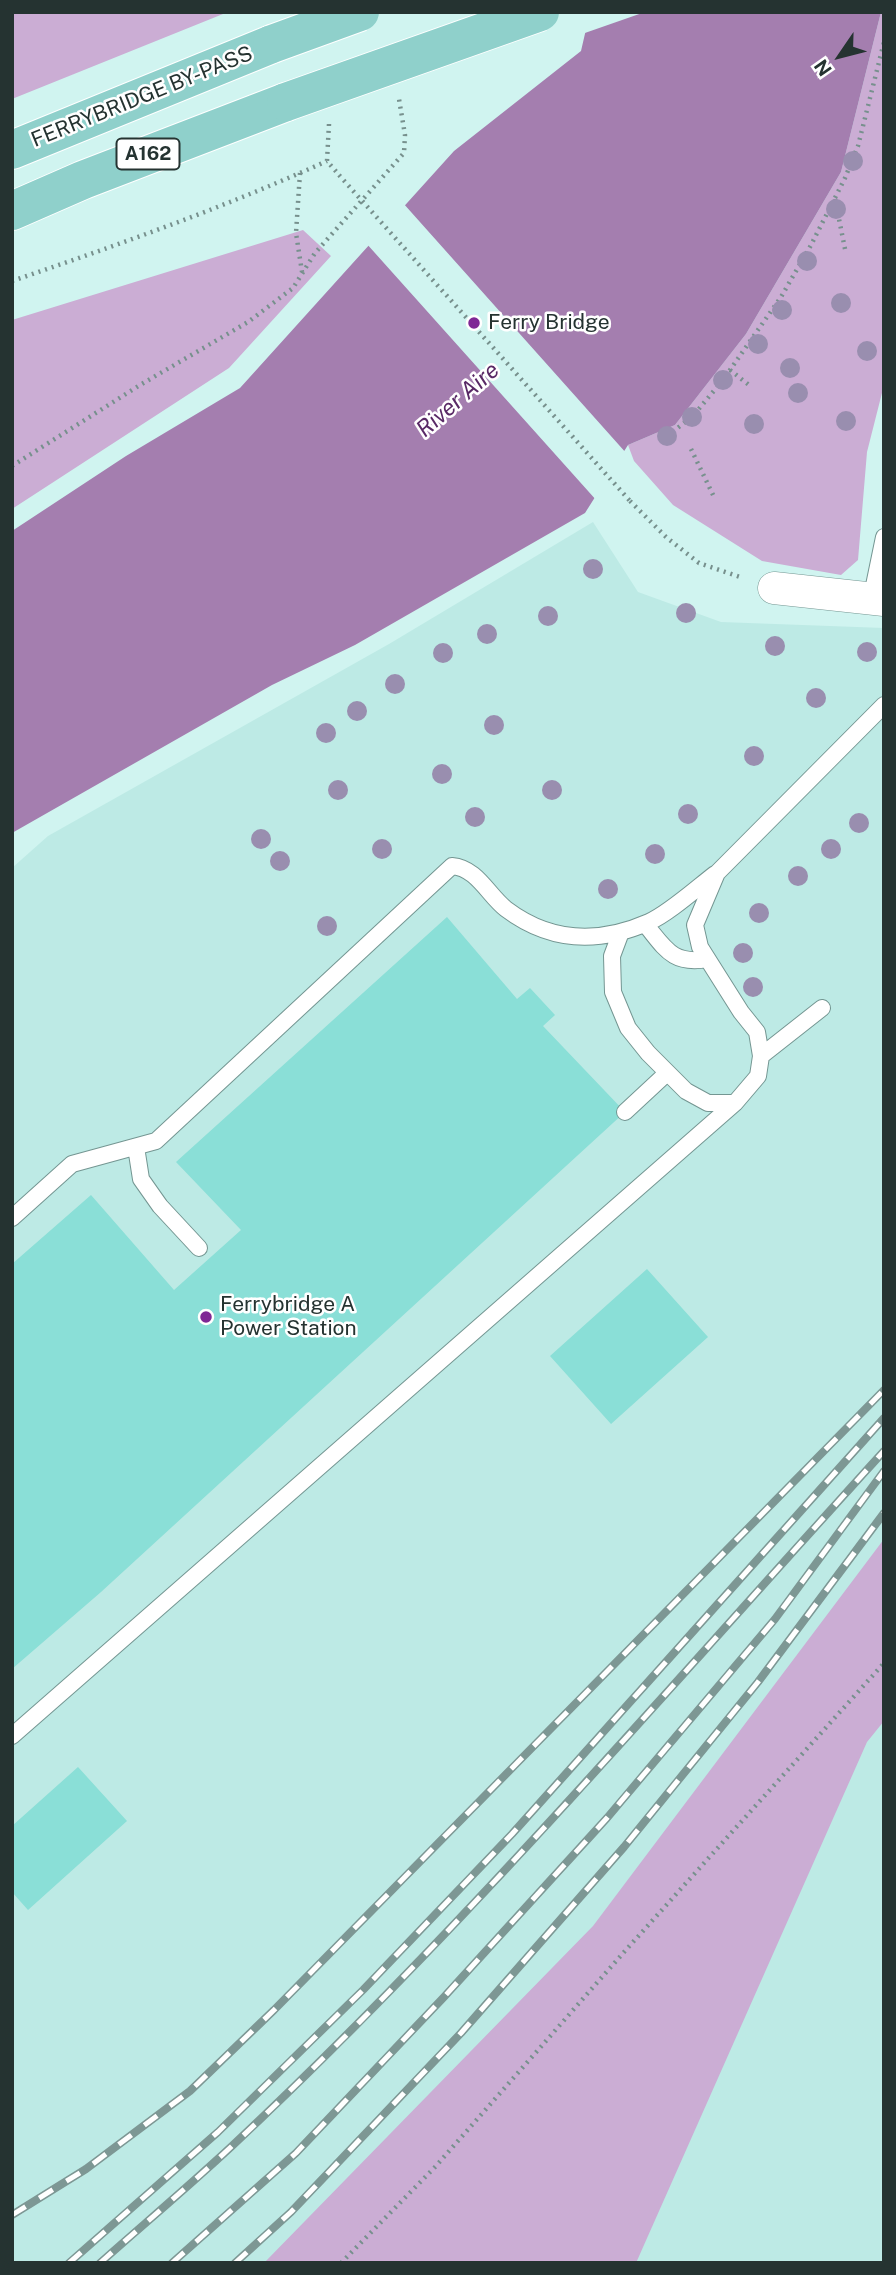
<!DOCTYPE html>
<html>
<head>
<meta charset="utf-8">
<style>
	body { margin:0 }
	#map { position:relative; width:896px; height:2275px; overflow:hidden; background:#d0f4f0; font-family:"Public Sans",sans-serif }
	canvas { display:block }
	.frame { position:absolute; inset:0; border:14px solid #253331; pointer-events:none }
	.north { position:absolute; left:805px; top:21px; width:70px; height:70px; -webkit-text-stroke:5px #fff; paint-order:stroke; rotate:235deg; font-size:19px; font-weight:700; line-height:28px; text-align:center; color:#253331 }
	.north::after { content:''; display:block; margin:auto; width:24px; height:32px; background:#253331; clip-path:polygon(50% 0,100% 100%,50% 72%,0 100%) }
</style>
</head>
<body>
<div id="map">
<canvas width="896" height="2275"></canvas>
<div class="frame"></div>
<div class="north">N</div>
</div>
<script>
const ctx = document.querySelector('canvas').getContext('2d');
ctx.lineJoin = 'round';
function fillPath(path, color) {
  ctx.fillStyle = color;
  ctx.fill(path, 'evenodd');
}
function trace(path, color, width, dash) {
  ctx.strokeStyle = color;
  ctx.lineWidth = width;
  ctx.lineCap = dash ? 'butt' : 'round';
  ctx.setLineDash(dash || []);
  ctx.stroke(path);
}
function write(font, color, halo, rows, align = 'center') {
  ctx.font = font + ' "Public Sans",sans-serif';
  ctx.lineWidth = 5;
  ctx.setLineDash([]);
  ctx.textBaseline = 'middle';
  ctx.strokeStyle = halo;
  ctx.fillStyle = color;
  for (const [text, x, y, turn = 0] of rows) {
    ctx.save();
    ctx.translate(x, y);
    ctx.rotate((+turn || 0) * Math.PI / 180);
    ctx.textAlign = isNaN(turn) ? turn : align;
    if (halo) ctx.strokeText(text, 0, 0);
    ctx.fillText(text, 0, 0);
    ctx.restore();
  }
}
fillPath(new Path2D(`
	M 593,522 L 638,592 L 721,622 L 884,628 L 884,2263 L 12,2263 L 12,868 L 48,836 L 389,644 Z`), '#bdeae5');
fillPath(new Path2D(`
	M 12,12 L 228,12 L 12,99 Z
	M 881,12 L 884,12 L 884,385 L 867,452 L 858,560 L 841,575 L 762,561 L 673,505 L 634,461 L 628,445 L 675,425 L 746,334 L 841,172 Z
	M 303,230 L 331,256 L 229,368 L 12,509 L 12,320 Z
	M 884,1539 L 884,1721 L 867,1742 L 636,2263 L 264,2263 L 593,1926 Z`), '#cbadd4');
fillPath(new Path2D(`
	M 590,12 L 881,12 L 841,172 L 746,334 L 675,425 L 628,445 L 585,513 L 355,645 L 272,685 L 12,833 L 12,531 L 126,456 L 240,388 L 454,151 L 581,51 Z`), '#a47eaf');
fillPath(new Path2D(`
	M 587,12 L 645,12 L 582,34 Z
	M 403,203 L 627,454 L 597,501 L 366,243 Z`), '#d0f4f0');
fillPath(new Path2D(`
	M 447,917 L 517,999 L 530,988 L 555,1015 L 543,1026 L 625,1112 L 101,1592 L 12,1669 L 12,1264 L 91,1195 L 174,1290 L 241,1230 L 176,1162 Z
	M 647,1269 L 708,1337 L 611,1424 L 550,1356 Z
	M 78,1767 L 127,1821 L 28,1910 L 12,1892 L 12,1826 Z`), '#8adfd7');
const service = new Path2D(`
	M 871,600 L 884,537
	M 645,924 C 665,948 672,965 707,959
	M 621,932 L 612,956 L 613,992 L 628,1028 L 648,1053 L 686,1091 L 708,1103 L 735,1103
	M 761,1056 L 822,1008
	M 625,1112 L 667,1073
	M 136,1147 L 141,1179 L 160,1206 L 199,1248
	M 12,1218 L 72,1164 L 156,1141 L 452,866 C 477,868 488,895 506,909 C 551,943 599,944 649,922 C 668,914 698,887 715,874
	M 12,1736 L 735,1103 L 758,1076 L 761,1056 L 757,1032 L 741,1012 L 700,947 L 695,925 L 717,873 L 884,705`);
const minor = new Path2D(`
	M 774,588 L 884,600`);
const primary = new Path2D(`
	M 12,150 L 272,44
	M 12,211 L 83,180 L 286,102`);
trace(service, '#749692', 18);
trace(minor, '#749692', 33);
trace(primary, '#fff', 40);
trace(new Path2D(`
	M 329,124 L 327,161 L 339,175
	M 300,173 L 296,233 L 302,272
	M 835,199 L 845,249
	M 12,281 C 118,245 225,207 327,161
	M 730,370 L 749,385
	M 667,436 L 692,417 L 723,380 L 781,297 L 811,245 L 845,178 L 858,146 L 884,42
	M 691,449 L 715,499
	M 12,466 L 140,385 L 248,322 L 293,288 L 315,253 L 404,153 L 405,135 L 399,99
	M 630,501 L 666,537 L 699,563 L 743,578
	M 341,2263 L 436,2166 L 625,1951 L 884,1663`), '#77908d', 4.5, [2, 5]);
trace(service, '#fff', 16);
trace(minor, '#fff', 32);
trace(primary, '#8fd0cb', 38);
const rail = new Path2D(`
	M 12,2215 L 86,2169 L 190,2091 L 274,2010 L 884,1390
	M 69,2263 L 218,2132 L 363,1990 L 512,1834 L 884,1418
	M 100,2263 C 144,2224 189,2186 232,2146 C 464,1929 670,1686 884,1451
	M 172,2263 L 296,2153 L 444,1997 L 607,1818 L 775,1619 L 884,1471
	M 235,2263 L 291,2212 L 461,2033 L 624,1847 L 758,1682 L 884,1513`);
trace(rail, '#7d9794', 8);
trace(rail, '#fff', 5, [16]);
const primaryBridge = new Path2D(`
	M 272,44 L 360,12
	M 286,102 L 540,12`);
trace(primaryBridge, '#fff', 40, []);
trace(new Path2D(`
	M 339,175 L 630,501`), '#77908d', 4.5, [2, 5]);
trace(primaryBridge, '#8fd0cb', 38);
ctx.fillStyle = '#998eaf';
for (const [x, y] of [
	[853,161],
	[836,209],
	[807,261],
	[841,303],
	[782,310],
	[758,344],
	[867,351],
	[790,368],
	[723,380],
	[798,393],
	[692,417],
	[846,421],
	[754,424],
	[667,436],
	[593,569],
	[686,613],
	[548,616],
	[487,634],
	[775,646],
	[867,652],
	[443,653],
	[395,684],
	[816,698],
	[357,711],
	[494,725],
	[326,733],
	[754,756],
	[442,774],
	[338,790],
	[552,790],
	[688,814],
	[475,817],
	[859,823],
	[261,839],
	[382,849],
	[831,849],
	[655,854],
	[280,861],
	[798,876],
	[608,889],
	[759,913],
	[327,926],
	[743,953],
	[753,987]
]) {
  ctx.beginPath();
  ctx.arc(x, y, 10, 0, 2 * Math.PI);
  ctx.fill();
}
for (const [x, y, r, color] of [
	[474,323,7,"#7f2795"],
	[206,1317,7,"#7f2795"]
]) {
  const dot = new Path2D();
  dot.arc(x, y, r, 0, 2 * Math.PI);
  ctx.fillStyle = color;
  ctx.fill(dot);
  trace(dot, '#fff', 2.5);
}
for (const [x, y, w] of [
	[148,154,63]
]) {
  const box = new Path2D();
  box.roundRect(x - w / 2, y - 15.5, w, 31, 5);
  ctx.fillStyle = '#fff';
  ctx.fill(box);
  trace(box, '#253331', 2);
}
write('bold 19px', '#253331', null, [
	["A162",148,154]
]);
write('21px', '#253331', '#fff', [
	["FERRYBRIDGE BY-PASS",142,97,-22]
]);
write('21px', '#253331', '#fff', [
	["Ferry Bridge",488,323],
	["Ferrybridge A",220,1305],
	["Power Station",220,1329]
], 'left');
write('italic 23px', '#592966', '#fff', [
	["River Aire",458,400,-41]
]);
</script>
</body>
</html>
